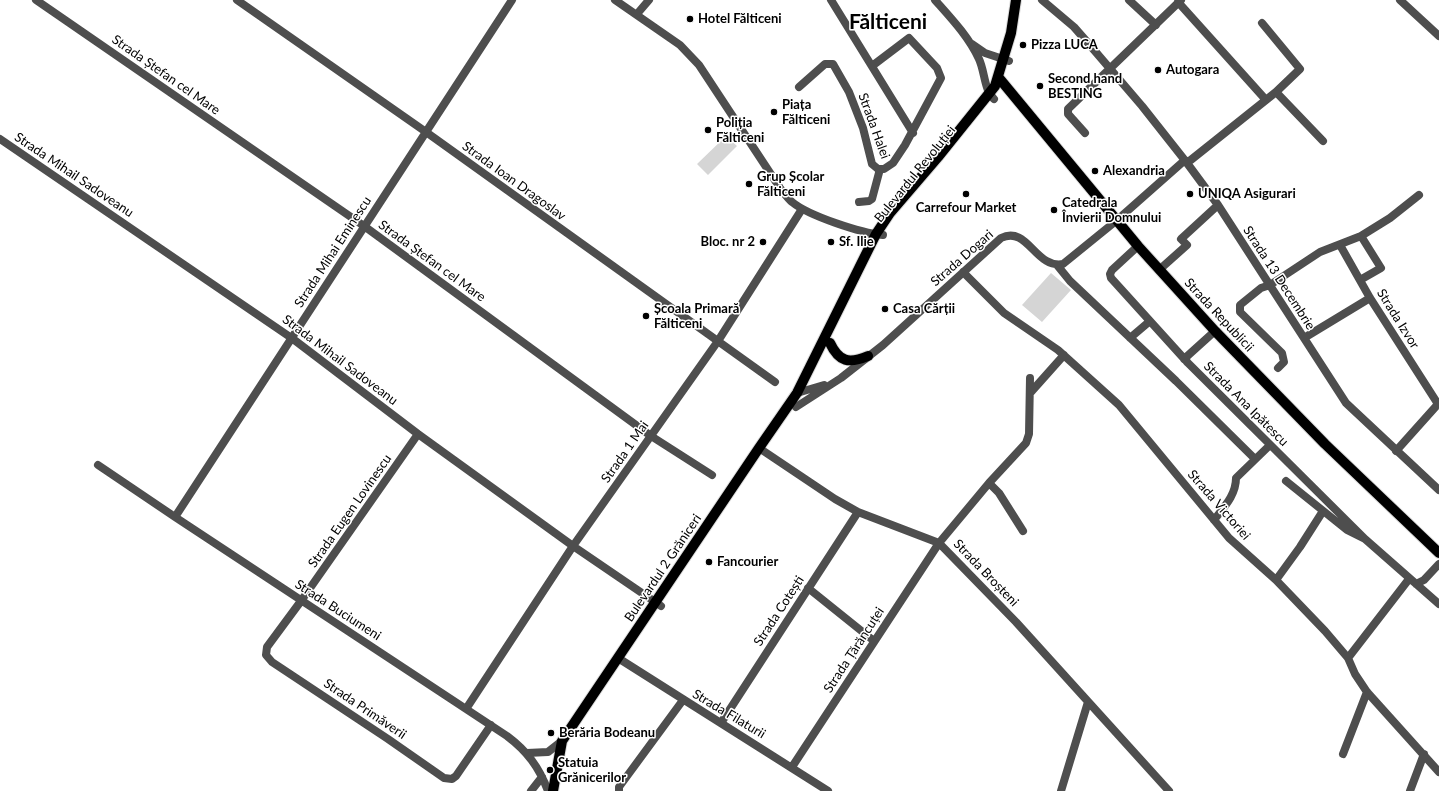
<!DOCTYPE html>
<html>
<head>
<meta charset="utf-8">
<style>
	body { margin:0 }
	canvas { display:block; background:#fff }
</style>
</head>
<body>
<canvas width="1439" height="791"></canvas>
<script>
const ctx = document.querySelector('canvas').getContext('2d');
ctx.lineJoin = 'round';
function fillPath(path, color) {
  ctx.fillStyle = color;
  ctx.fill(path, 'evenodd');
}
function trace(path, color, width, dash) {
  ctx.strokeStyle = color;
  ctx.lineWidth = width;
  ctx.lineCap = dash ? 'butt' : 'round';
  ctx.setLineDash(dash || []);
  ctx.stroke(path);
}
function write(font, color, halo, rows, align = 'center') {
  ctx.font = font + ' Lato,sans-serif';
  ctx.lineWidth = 3;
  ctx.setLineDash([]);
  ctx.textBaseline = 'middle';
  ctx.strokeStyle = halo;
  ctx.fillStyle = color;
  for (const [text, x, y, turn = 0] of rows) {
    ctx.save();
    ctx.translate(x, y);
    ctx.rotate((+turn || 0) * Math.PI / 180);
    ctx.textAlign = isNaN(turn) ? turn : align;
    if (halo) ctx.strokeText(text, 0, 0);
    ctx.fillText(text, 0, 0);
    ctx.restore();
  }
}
fillPath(new Path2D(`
	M 726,136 L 737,146 L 708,175 L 697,164 Z
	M 1051,273 L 1071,290 L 1042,322 L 1022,305 Z`), '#d5d5d5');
const major = new Path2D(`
	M 999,78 L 1138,246 L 1215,331 L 1325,444 L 1439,553
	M 830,343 C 839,362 849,364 868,356
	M 553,791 L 562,741 L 759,448 L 797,393 L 876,234 L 890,213 L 938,157 L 995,86 L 1011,33 L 1016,0`);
trace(major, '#dbdbdb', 12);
trace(new Path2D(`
	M 36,0 L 364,226 L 651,436 L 712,475
	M 237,0 L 426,132 L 775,382
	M 615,0 L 680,45 L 699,65 L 780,188 C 784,193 788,199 792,202 C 809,216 861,233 883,235
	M 831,0 L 913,133
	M 935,0 C 951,18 969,37 979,59 C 985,72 984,90 994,99
	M 1042,0 L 1074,27 L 1088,43 L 1142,106 L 1187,163 L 1218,205 L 1346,403 L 1439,490
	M 1129,0 L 1156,25
	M 1400,0 L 1439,36
	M 1178,2 L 1266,100
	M 637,14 L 649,0
	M 972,44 L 985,53 L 1009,61
	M 799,87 L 825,64 L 833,64 L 849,92 L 863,128 L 872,164 L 878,169 L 884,169 L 893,163 L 905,145 L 941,78 L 937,68 L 909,38 L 872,66
	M 1276,92 L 1323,141
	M 1085,133 L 1068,114 L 1068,109 L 1181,0
	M 0,139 L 293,339 L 418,434 L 573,546 L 661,606
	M 1187,163 L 1276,92 L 1300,69 L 1262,23
	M 859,202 L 869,201 L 872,199 L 880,169
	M 1340,245 L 1370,298 L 1438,404
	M 1138,246 L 1112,270 L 1110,274 L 1111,278 L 1188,363 L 1365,539
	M 1057,265 L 1070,281 L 1176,381 L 1255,459
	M 1159,270 L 1187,245 L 1181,239 L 1218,205
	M 963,272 L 1004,313 L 1058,350 L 1119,405 L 1229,538 L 1276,580 L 1325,631 L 1348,658 L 1355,674 L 1367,692 L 1439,772
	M 1360,280 L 1381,268 L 1361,236
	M 1130,338 L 1150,321
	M 1304,338 L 1370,298
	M 1184,359 L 1215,331
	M 1278,368 L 1284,362 L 1282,353 L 1240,312 L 1240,305 L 1261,288 L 1270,285 L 1320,252 L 1361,236 L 1390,218 L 1419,195
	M 1031,392 L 1064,355
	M 797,393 L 824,385
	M 796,407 L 841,378 L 883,345 L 1001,238 C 1028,225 1035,269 1063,264 L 1116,221 L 1185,160
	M 418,434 L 301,601 L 267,647 L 266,655 L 272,662 L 388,739 L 444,778 L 452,779 L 456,776 L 491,725
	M 759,448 L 835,499 L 858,512 L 939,543 L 1016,622 L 1169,791
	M 1396,451 L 1439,403
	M 98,465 L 175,517 L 507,736 C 527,751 539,767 548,791
	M 1286,481 L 1347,530 L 1365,539 L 1439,604
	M 989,483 L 999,493 L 1023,531
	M 175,517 L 512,0
	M 1214,520 C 1224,507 1236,495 1236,478 L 1270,445
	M 1276,580 L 1300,547 L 1323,511
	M 1416,584 L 1424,580 L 1439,564
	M 808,588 L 874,641
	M 618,658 L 828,791
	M 1348,658 L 1409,579
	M 466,709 L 573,546 L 718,341 L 802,209
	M 721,723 L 858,512
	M 527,753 L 548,752 L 562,741
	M 1343,754 L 1367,692
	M 792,767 L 939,543 L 989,483 L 1026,443 L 1029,434 L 1030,378
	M 531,791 L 542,777
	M 619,791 L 619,787 L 683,700
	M 1061,791 L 1088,702
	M 1410,791 L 1424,754`), '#4e4e4e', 8);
trace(major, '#000', 10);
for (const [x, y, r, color] of [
	[690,19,4,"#000"],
	[1023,45,4,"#000"],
	[1158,70,4,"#000"],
	[1040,86,4,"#000"],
	[774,112,4,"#000"],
	[708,130,4,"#000"],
	[1095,171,4,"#000"],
	[749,184,4,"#000"],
	[966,194,4,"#000"],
	[1190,194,4,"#000"],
	[1054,210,4,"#000"],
	[763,242,4,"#000"],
	[831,242,4,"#000"],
	[885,309,4,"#000"],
	[646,316,4,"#000"],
	[709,562,4,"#000"],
	[551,733,4,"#000"],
	[550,770,4,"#000"]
]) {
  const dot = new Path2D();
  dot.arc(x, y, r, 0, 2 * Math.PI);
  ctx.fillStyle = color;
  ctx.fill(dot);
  trace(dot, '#fff', 1.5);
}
write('bold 13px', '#000', '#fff', [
	["Hotel Fălticeni",698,19],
	["Pizza LUCA",1031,45],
	["Autogara",1166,70],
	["Second hand",1048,79],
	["BESTING",1048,94],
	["Piața",782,105],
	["Fălticeni",782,120],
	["Poliția",716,123],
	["Fălticeni",716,138],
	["Alexandria",1103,171],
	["Grup Școlar",757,177],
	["Fălticeni",757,192],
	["UNIQA Asigurari",1198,194],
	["Catedrala",1062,203],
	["Învierii Domnului",1062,218],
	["Carrefour Market",966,208,"center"],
	["Bloc. nr 2",755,242,"right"],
	["Sf. Ilie",839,242],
	["Școala Primară",654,309],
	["Fălticeni",654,324],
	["Casa Cărții",893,309],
	["Fancourier",717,562],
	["Berăria Bodeanu",559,733],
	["Statuia",558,763],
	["Grănicerilor",558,778]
], 'left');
write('13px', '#000', '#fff', [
	["Strada Ștefan cel Mare",166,75,35],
	["Strada Halei",874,126,70],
	["Bulevardul Revoluției",915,174,-51],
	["Strada Mihail Sadoveanu",74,175,34],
	["Strada Ioan Dragoslav",514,181,36],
	["Strada Mihai Eminescu",333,252,-57],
	["Strada Dogari",962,258,-41],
	["Strada Ștefan cel Mare",432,261,36],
	["Strada 13 Decembrie",1279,278,57],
	["Strada Republicii",1219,315,47],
	["Strada Izvor",1398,319,58],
	["Strada Mihail Sadoveanu",340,360,37],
	["Strada Ana Ipătescu",1246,404,45],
	["Strada 1 Mai",625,452,-55],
	["Strada Victoriei",1219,505,49],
	["Strada Eugen Lovinescu",350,511,-55],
	["Bulevardul 2 Grăniceri",663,568,-56],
	["Strada Broșteni",986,573,46],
	["Strada Buciumeni",338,610,33],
	["Strada Cotești",779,611,-57],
	["Strada Țărăncuței",854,650,-57],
	["Strada Primăverii",365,709,34],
	["Strada Filaturii",729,714,31]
]);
write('bold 21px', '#000', '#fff', [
	["Fălticeni",888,22]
]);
</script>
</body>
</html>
